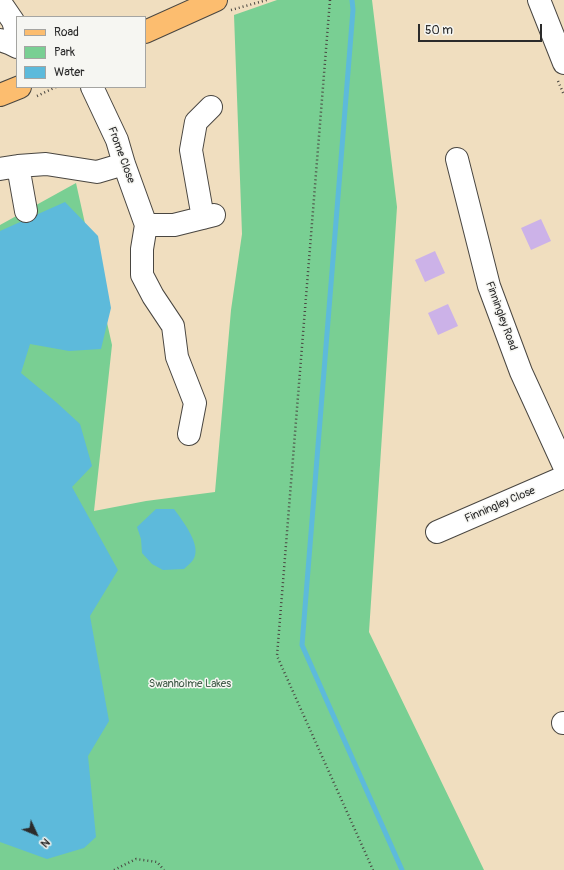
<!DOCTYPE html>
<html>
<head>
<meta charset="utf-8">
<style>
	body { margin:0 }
	#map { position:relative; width:564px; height:870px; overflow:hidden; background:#f0debf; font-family:Pangolin,sans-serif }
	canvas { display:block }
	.legend { position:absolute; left:16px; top:16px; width:130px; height:72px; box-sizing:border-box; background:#f6f6f2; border:1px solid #a5a5a2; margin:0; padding:5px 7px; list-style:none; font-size:12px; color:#2b2b2b }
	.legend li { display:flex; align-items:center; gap:8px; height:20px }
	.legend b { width:20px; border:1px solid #a5a5a2 }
	.north { position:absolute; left:16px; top:814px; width:40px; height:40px; -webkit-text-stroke:3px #f6f6f2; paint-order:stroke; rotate:134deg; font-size:11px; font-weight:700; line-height:16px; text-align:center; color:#2b2b2b }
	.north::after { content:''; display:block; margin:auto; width:14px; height:18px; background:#2b2b2b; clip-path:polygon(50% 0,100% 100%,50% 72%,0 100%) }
	.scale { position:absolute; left:418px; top:24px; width:124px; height:18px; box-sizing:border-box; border:2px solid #2b2b2b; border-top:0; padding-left:5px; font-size:12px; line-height:14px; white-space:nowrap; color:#2b2b2b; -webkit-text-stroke:3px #f6f6f2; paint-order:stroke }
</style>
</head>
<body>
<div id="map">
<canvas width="564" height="870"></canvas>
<ul class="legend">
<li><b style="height:5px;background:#fcbd6f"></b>Road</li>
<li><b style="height:11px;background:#79cf93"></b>Park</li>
<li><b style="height:11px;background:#5dbadb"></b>Water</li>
</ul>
<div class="north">N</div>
<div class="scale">50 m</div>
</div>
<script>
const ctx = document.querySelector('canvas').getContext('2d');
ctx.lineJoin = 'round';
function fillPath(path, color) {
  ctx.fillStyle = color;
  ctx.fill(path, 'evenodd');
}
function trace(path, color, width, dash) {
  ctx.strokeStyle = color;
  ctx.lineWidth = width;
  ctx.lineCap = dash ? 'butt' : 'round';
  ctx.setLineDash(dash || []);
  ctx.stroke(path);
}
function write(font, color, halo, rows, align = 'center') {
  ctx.font = font + ' Pangolin,sans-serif';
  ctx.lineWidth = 3;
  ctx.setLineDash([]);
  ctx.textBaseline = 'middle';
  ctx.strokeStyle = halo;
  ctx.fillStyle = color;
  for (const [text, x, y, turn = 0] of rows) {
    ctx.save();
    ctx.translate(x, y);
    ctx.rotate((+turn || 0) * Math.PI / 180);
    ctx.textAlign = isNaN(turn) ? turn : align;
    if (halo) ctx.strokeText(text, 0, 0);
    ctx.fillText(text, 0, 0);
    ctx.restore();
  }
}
fillPath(new Path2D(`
	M 277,0 L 372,0 L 397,207 L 369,632 L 484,870 L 0,870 L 0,225 L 76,183 L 112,345 L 94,511 L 146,501 L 215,492 L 231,310 L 242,234 L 234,15 Z`), '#79cf93');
fillPath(new Path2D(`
	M 65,202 L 98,236 L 111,308 L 101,349 L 69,351 L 30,344 L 21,373 L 56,402 L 80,424 L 92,466 L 72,487 L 118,570 L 90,616 L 109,721 L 88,756 L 96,837 L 84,848 L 47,859 L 0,842 L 0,231 Z
	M 156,509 L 174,509 C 182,520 203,546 193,560 C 191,563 187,566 184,569 L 163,570 L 152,564 L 142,553 L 141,539 L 137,527 Z`), '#5dbadb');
trace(new Path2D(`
	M 352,0 L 353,10 L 302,645 L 402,870`), '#5dbadb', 5);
fillPath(new Path2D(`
	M 541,219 L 551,241 L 531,250 L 521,228 Z
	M 435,251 L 445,273 L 425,282 L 415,260 Z
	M 448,304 L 458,326 L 438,335 L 428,313 Z`), '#ccb2e8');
const minor = new Path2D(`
	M 539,0 L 564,63
	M 0,2 L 13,21 L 17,35
	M 0,40 L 9,43 L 17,47
	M 92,87 L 117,140 L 124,164 L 146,225 L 142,249 L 142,275 L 153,296 L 173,326 L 177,357 L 195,403 L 189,434
	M 457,159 L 489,286 L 521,372 L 564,466
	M 18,166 L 26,211
	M 0,169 L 18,166 L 46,164 L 97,172 L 124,164
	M 203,218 L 191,150 L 196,122 L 211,107
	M 146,225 L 174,225 L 214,215
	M 437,532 L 564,477
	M 563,723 L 564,723`);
const major = new Path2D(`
	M 145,32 L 216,0
	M 0,95 L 20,87`);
trace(minor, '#494641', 24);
trace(major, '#494641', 24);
trace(new Path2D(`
	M 330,0 L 277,656 L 373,870
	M 231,10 L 267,0
	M 558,81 L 564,95
	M 37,96 L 56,87
	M 114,870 L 136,859 L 157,862 L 164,870`), '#494641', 2.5, [1, 3]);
trace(minor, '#fff', 22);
trace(major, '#fcbd6f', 22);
write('11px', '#2b2b2b', '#f6f6f2', [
	["Frome Close",121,155,70],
	["Finningley Road",501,316,70],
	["Finningley Close",500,505,-23]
]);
write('11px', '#425c4a', '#f6f6f2', [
	["Swanholme Lakes",190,684]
]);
</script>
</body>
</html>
